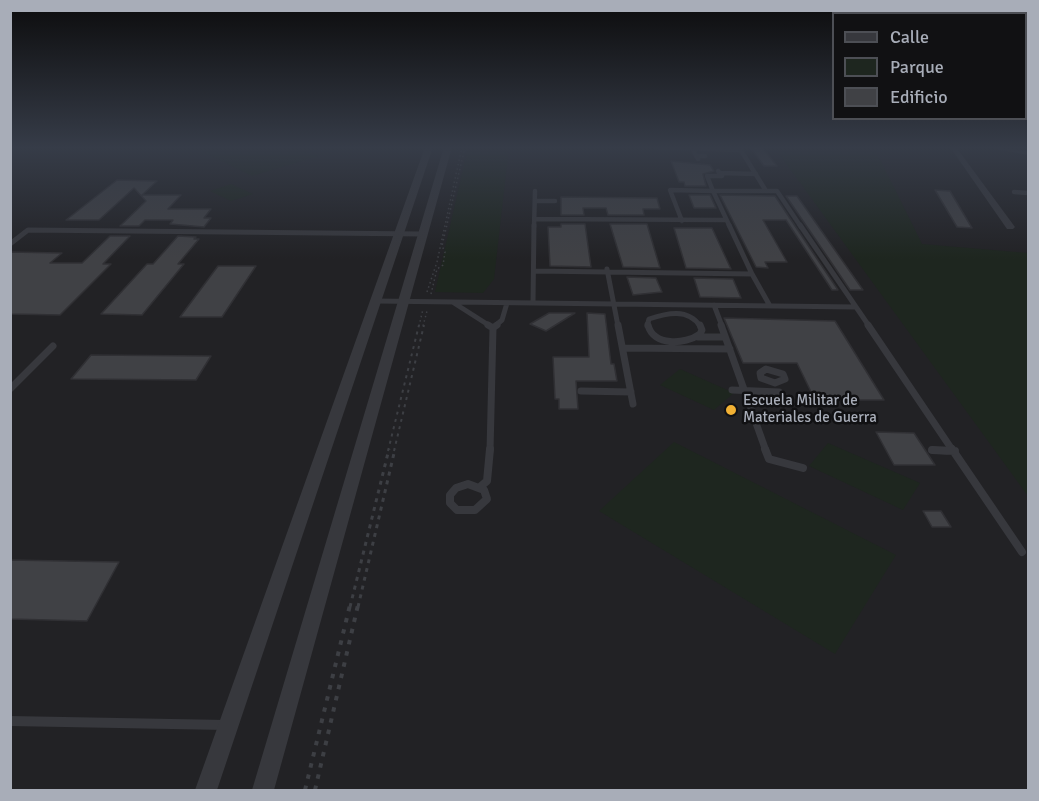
<!DOCTYPE html>
<html>
<head>
<meta charset="utf-8">
<style>
	body { margin:0 }
	#map { position:relative; width:1039px; height:801px; overflow:hidden; background:#161618; font-family:Signika,sans-serif }
	canvas { display:block }
	.frame { position:absolute; inset:0; border:12px solid #a8adb8; pointer-events:none }
	.legend { position:absolute; left:832px; top:12px; width:195px; height:108px; box-sizing:border-box; background:#111113; border:2px solid #4d4f55; margin:0; padding:8px 10px; list-style:none; font-size:18px; color:#a8adb8 }
	.legend li { display:flex; align-items:center; gap:12px; height:30px }
	.legend b { width:30px; border:2px solid #4d4f55 }
</style>
</head>
<body>
<div id="map">
<canvas width="1039" height="801"></canvas>
<div class="frame"></div>
<ul class="legend">
<li><b style="height:8px;background:#37383d"></b>Calle</li>
<li><b style="height:16px;background:#1e261f"></b>Parque</li>
<li><b style="height:16px;background:#404145"></b>Edificio</li>
</ul>
</div>
<script>
const ctx = document.querySelector('canvas').getContext('2d');
ctx.lineJoin = 'round';
function fillPath(path, color) {
  ctx.fillStyle = color;
  ctx.fill(path, 'evenodd');
}
function trace(path, color, width, dash) {
  ctx.strokeStyle = color;
  ctx.lineWidth = width;
  ctx.lineCap = dash ? 'butt' : 'round';
  ctx.setLineDash(dash || []);
  ctx.stroke(path);
}
function write(font, color, halo, rows, align = 'center') {
  ctx.font = font + ' Signika,sans-serif';
  ctx.lineWidth = 5;
  ctx.setLineDash([]);
  ctx.textBaseline = 'middle';
  ctx.strokeStyle = halo;
  ctx.fillStyle = color;
  for (const [text, x, y, turn = 0] of rows) {
    ctx.save();
    ctx.translate(x, y);
    ctx.rotate((+turn || 0) * Math.PI / 180);
    ctx.textAlign = isNaN(turn) ? turn : align;
    if (halo) ctx.strokeText(text, 0, 0);
    ctx.fillText(text, 0, 0);
    ctx.restore();
  }
}
fillPath(new Path2D(`
	M 11,147 L 1028,147 L 1028,790 L 11,790 Z`), '#222225');
fillPath(new Path2D(`
	M 193,147 L 295,147 L 319,156 L 252,176 Z
	M 468,147 L 509,147 L 494,279 L 483,293 L 435,292 Z
	M 774,147 L 874,147 L 922,244 L 1028,253 L 1028,496 Z
	M 231,184 L 253,194 L 231,201 L 210,191 Z
	M 680,369 L 734,393 L 714,410 L 660,385 Z
	M 674,442 L 896,555 L 835,654 L 599,511 Z
	M 828,443 L 920,483 L 903,510 L 809,466 Z`), '#1e261f');
const building = new Path2D(`
	M 750,147 L 762,147 L 777,166 L 764,166 Z
	M 671,161 L 710,165 L 714,171 L 703,174 L 706,186 L 685,186 L 684,182 L 679,182 Z
	M 117,180 L 157,181 L 142,195 L 181,195 L 168,209 L 211,209 L 204,218 L 211,218 L 204,227 L 170,224 L 173,220 L 145,220 L 139,226 L 120,226 L 146,201 L 134,188 L 99,220 L 66,220 Z
	M 935,190 L 950,191 L 972,228 L 957,227 Z
	M 689,195 L 710,195 L 716,208 L 694,208 Z
	M 720,195 L 775,196 L 838,290 L 832,290 L 786,220 L 763,220 L 787,262 L 765,262 L 768,268 L 756,267 Z
	M 786,196 L 797,196 L 863,290 L 850,290 Z
	M 561,197 L 657,198 L 660,209 L 643,209 L 644,215 L 608,215 L 606,208 L 583,208 L 584,215 L 561,215 Z
	M 561,224 L 585,224 L 591,267 L 550,266 L 548,227 L 561,227 Z
	M 610,224 L 647,224 L 660,268 L 623,267 Z
	M 674,228 L 712,228 L 731,269 L 686,268 Z
	M 110,236 L 130,236 L 103,264 L 111,264 L 60,315 L 10,314 L 10,252 L 62,253 L 50,263 L 82,263 Z
	M 178,236 L 196,237 L 194,239 L 199,239 L 178,264 L 184,264 L 142,315 L 101,314 L 147,264 L 153,264 Z
	M 218,266 L 256,266 L 222,317 L 180,317 Z
	M 627,277 L 656,278 L 662,292 L 633,295 Z
	M 694,278 L 733,279 L 741,298 L 700,297 Z
	M 549,313 L 575,313 L 546,331 L 530,324 Z
	M 587,313 L 605,314 L 611,364 L 614,364 L 617,381 L 576,381 L 578,409 L 559,409 L 559,399 L 555,399 L 553,357 L 589,357 Z
	M 724,318 L 835,321 L 884,400 L 815,400 L 797,363 L 743,363 Z
	M 91,355 L 211,356 L 196,380 L 71,379 Z
	M 876,432 L 914,433 L 935,465 L 894,465 Z
	M 923,511 L 941,511 L 951,527 L 932,527 Z
	M 10,560 L 119,562 L 87,621 L 10,619 Z`);
fillPath(building, '#404145');
trace(building, '#303034', 1.5);
trace(new Path2D(`
	M 427,292 L 437,262 L 462,147
	M 431,294 L 437,269 L 443,265 L 445,252 L 442,246 L 465,147
	M 419,326 L 423,309
	M 423,326 L 427,311`), '#3d3f44', 1.5, [1.5, 3]);
trace(new Path2D(`
	M 388,451 L 419,325
	M 394,451 L 424,325`), '#3d3f44', 2, [3, 4.5]);
trace(new Path2D(`
	M 350,607 L 389,449
	M 358,607 L 395,449`), '#3d3f44', 3, [4, 5]);
trace(new Path2D(`
	M 305,790 L 350,605
	M 315,790 L 358,605`), '#3d3f44', 4, [4.5, 7]);
trace(new Path2D(`
	M 655,147 L 740,150
	M 739,147 L 766,191
	M 693,150 L 698,159
	M 696,156 L 705,156
	M 718,171 L 722,176 L 707,176 L 713,191 L 777,191 L 801,227
	M 720,173 L 756,174
	M 1014,192 L 1028,193
	M 535,201 L 555,201
	M 535,219 L 725,220
	M 682,221 L 670,190 L 713,191 L 730,227
	M 534,227 L 535,191`), '#37383d', 4.5);
trace(new Path2D(`
	M 800,225 L 869,326
	M 10,244 L 28,230 L 423,234
	M 607,269 L 618,326
	M 535,271 L 752,274 L 729,225
	M 752,274 L 770,306
	M 376,301 L 855,307
	M 454,303 L 490,326
	M 533,303 L 534,225
	M 714,305 L 722,326
	M 495,326 L 502,320 L 507,303
	M 647,326 L 649,319 C 667,313 688,308 700,326`), '#37383d', 5);
trace(new Path2D(`
	M 488,325 L 493,328
	M 618,325 L 633,404
	M 648,325 C 653,346 685,345 700,334 L 702,330 L 700,325
	M 721,325 L 766,451
	M 868,325 L 953,451
	M 698,337 L 725,337
	M 623,348 L 730,349
	M 766,369 L 783,374 L 785,379 L 775,383 L 761,378 L 760,373 Z
	M 10,389 L 53,346
	M 732,390 L 779,392
	M 581,391 L 631,392
	M 932,450 L 947,451
	M 490,451 L 493,328 L 497,325`), '#37383d', 7);
trace(new Path2D(`
	M 765,449 L 769,459 L 803,468
	M 952,449 L 1022,552
	M 932,450 L 955,451
	M 468,484 L 484,490 L 487,499 L 475,510 L 457,510 L 450,503 L 450,495 L 456,488 Z
	M 480,487 L 487,481 L 490,449`), '#37383d', 8);
trace(new Path2D(`
	M 10,721 L 226,725`), '#37383d', 10);
fillPath(new Path2D(`
	M 425,147 L 433,147 L 217,790 L 195,790 Z
	M 444,147 L 452,147 L 274,790 L 252,790 Z
	M 950,147 L 956,147 L 1015,227 L 1013,229 L 1007,229 Z
	M 993,147 L 1028,151 L 1028,155 L 996,149 Z`), '#37383d');
const sky = ctx.createLinearGradient(0, 0, 0, 259);
sky.addColorStop(0, '#0c0c0d');
sky.addColorStop(0.57, '#363c48');
sky.addColorStop(1, '#363c4800');
ctx.fillStyle = sky;
ctx.fillRect(0, 0, 1039, 259);
for (const [x, y, r, color] of [
	[731,410,6,"#f2b134"]
]) {
  const dot = new Path2D();
  dot.arc(x, y, r, 0, 2 * Math.PI);
  ctx.fillStyle = color;
  ctx.fill(dot);
  trace(dot, '#111113', 2);
}
write('15px', '#a8adb8', '#111113', [
	["Escuela Militar de",743,401],
	["Materiales de Guerra",743,418]
], 'left');
</script>
</body>
</html>
